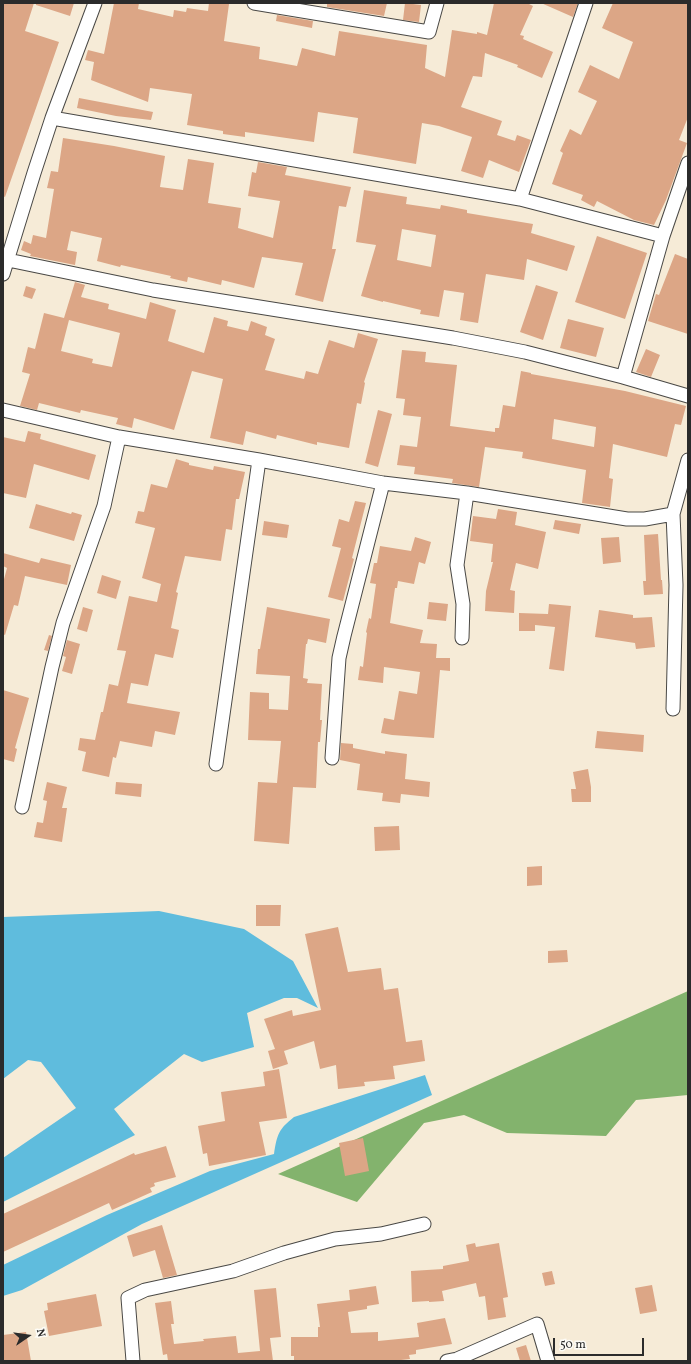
<!DOCTYPE html>
<html>
<head>
<meta charset="utf-8">
<style>
	body { margin:0 }
	#map { position:relative; width:691px; height:1364px; overflow:hidden; background:#f6ebd7; font-family:Vollkorn,serif }
	canvas { display:block }
	.frame { position:absolute; inset:0; border:4px solid #2b2b2b; pointer-events:none }
	.north { position:absolute; left:8px; top:1316px; width:40px; height:40px; -webkit-text-stroke:3px #fdfcf7; paint-order:stroke; rotate:77deg; font-size:11px; font-weight:700; line-height:16px; text-align:center; color:#2b2b2b }
	.north::after { content:''; display:block; margin:auto; width:14px; height:18px; background:#2b2b2b; clip-path:polygon(50% 0,100% 100%,50% 72%,0 100%) }
	.scale { position:absolute; left:553px; top:1338px; width:91px; height:18px; box-sizing:border-box; border:2px solid #2b2b2b; border-top:0; padding-left:5px; font-size:12px; line-height:14px; white-space:nowrap; color:#2b2b2b; -webkit-text-stroke:3px #fdfcf7; paint-order:stroke }
</style>
</head>
<body>
<div id="map">
<canvas width="691" height="1364"></canvas>
<div class="frame"></div>
<div class="north">N</div>
<div class="scale">50 m</div>
</div>
<script>
const ctx = document.querySelector('canvas').getContext('2d');
ctx.lineJoin = 'round';
function fillPath(path, color) {
  ctx.fillStyle = color;
  ctx.fill(path, 'evenodd');
}
function trace(path, color, width, dash) {
  ctx.strokeStyle = color;
  ctx.lineWidth = width;
  ctx.lineCap = dash ? 'butt' : 'round';
  ctx.setLineDash(dash || []);
  ctx.stroke(path);
}
fillPath(new Path2D(`
	M 688,991 L 688,1095 L 636,1100 L 606,1136 L 507,1133 L 464,1115 L 424,1123 L 357,1202 L 278,1174 Z`), '#83b36d');
fillPath(new Path2D(`
	M 159,911 L 244,929 L 293,961 L 318,1008 L 297,998 L 284,998 L 247,1013 L 254,1047 L 202,1062 L 184,1054 L 114,1109 L 135,1135 L 3,1202 L 3,1158 L 76,1108 L 41,1062 L 28,1060 L 3,1079 L 3,917 Z
	M 425,1075 L 432,1095 L 142,1224 L 22,1290 L 3,1296 L 3,1265 L 107,1215 L 210,1171 L 274,1154 C 277,1134 279,1129 294,1117 Z`), '#5fbcdd');
fillPath(new Path2D(`
	M 3,3 L 34,3 L 25,31 L 59,42 L 5,197 L 3,196 Z
	M 36,3 L 74,3 L 70,16 L 36,5 Z
	M 114,3 L 139,3 L 138,9 L 173,17 L 174,10 L 186,12 L 187,8 L 208,11 L 209,3 L 229,4 L 224,41 L 260,47 L 259,59 L 297,66 L 302,48 L 335,56 L 339,31 L 427,45 L 425,68 L 445,77 L 452,30 L 477,34 L 477,32 L 487,35 L 494,3 L 527,3 L 533,6 L 520,35 L 524,36 L 523,39 L 553,52 L 542,78 L 517,67 L 518,65 L 485,53 L 482,77 L 473,76 L 461,107 L 502,121 L 497,135 L 515,141 L 517,135 L 531,140 L 519,172 L 489,160 L 483,178 L 461,171 L 472,137 L 439,126 L 422,123 L 416,164 L 353,153 L 358,118 L 318,112 L 314,142 L 245,132 L 245,137 L 223,134 L 223,131 L 187,125 L 192,94 L 150,88 L 148,102 L 91,80 L 94,62 L 85,60 L 88,50 L 104,54 Z
	M 327,3 L 387,3 L 384,16 L 327,7 Z
	M 405,3 L 421,5 L 419,22 L 403,20 Z
	M 541,3 L 578,3 L 573,17 Z
	M 613,3 L 688,3 L 688,117 L 679,140 L 687,143 L 666,200 L 654,225 L 634,220 L 597,201 L 594,207 L 581,200 L 583,195 L 552,184 L 563,153 L 560,151 L 570,129 L 581,135 L 597,101 L 578,92 L 590,65 L 619,79 L 633,42 L 602,28 Z
	M 277,15 L 313,21 L 312,28 L 276,21 Z
	M 79,98 L 153,112 L 151,120 L 116,116 L 77,108 Z
	M 63,138 L 114,146 L 165,156 L 160,187 L 183,190 L 188,159 L 214,163 L 208,203 L 241,208 L 238,228 L 273,238 L 280,201 L 248,196 L 252,172 L 256,173 L 258,162 L 287,167 L 285,175 L 351,187 L 346,207 L 339,206 L 332,249 L 336,249 L 323,302 L 295,295 L 303,263 L 262,257 L 254,288 L 222,280 L 221,285 L 188,277 L 187,282 L 170,278 L 171,276 L 121,265 L 120,267 L 97,261 L 102,238 L 71,231 L 67,250 L 77,252 L 75,265 L 30,256 L 31,254 L 21,250 L 24,241 L 31,244 L 33,235 L 46,238 L 54,189 L 47,188 L 51,171 L 58,172 Z
	M 364,190 L 407,197 L 406,204 L 440,209 L 441,205 L 467,210 L 467,213 L 533,224 L 531,233 L 575,246 L 567,271 L 527,259 L 524,280 L 486,274 L 478,323 L 460,320 L 464,293 L 444,290 L 439,317 L 420,314 L 421,310 L 383,301 L 383,302 L 361,296 L 376,245 L 356,242 ZM 402,229 L 436,235 L 431,267 L 397,260 Z
	M 597,236 L 647,253 L 625,319 L 575,302 Z
	M 675,254 L 688,259 L 688,334 L 648,321 L 656,294 L 659,295 Z
	M 75,282 L 85,285 L 81,297 L 109,304 L 108,309 L 146,319 L 150,302 L 176,310 L 168,341 L 204,353 L 214,317 L 228,321 L 227,326 L 248,331 L 251,321 L 267,327 L 265,335 L 275,339 L 265,370 L 304,379 L 306,371 L 318,374 L 329,340 L 354,348 L 358,333 L 378,339 L 364,382 L 365,383 L 361,404 L 357,403 L 349,448 L 317,442 L 317,445 L 277,435 L 276,439 L 246,431 L 243,445 L 210,438 L 223,379 L 192,371 L 174,430 L 134,418 L 132,428 L 116,424 L 118,418 L 81,410 L 80,413 L 39,403 L 37,410 L 20,406 L 30,374 L 22,372 L 28,347 L 35,349 L 44,313 L 64,318 ZM 69,320 L 120,333 L 112,367 L 92,363 L 93,359 L 61,351 Z
	M 536,285 L 558,292 L 543,340 L 520,332 Z
	M 26,286 L 36,289 L 32,299 L 23,296 Z
	M 568,319 L 604,328 L 596,357 L 560,348 Z
	M 646,349 L 660,355 L 651,377 L 636,372 Z
	M 402,350 L 426,352 L 425,362 L 457,365 L 450,426 L 495,432 L 495,428 L 499,428 L 503,405 L 515,407 L 521,371 L 531,373 L 531,374 L 625,391 L 686,406 L 681,425 L 675,424 L 667,457 L 613,444 L 609,478 L 613,479 L 610,507 L 582,503 L 586,470 L 522,458 L 523,452 L 485,447 L 479,487 L 452,483 L 453,479 L 414,474 L 415,467 L 397,465 L 400,445 L 417,447 L 421,417 L 403,415 L 405,399 L 396,398 ZM 554,419 L 596,427 L 594,447 L 552,439 Z
	M 378,410 L 392,414 L 378,467 L 365,463 Z
	M 28,431 L 41,434 L 40,439 L 96,455 L 89,480 L 34,464 L 26,498 L 3,493 L 3,437 L 25,442 Z
	M 176,459 L 189,463 L 189,465 L 213,470 L 214,466 L 245,472 L 239,499 L 236,499 L 232,530 L 226,529 L 221,561 L 185,556 L 176,592 L 178,593 L 171,628 L 179,630 L 173,658 L 155,654 L 148,686 L 131,683 L 127,703 L 180,712 L 175,735 L 155,731 L 152,747 L 120,741 L 116,758 L 113,757 L 109,777 L 82,771 L 86,752 L 78,750 L 80,738 L 95,740 L 101,712 L 103,712 L 109,684 L 118,686 L 126,651 L 117,650 L 129,596 L 157,602 L 161,584 L 142,578 L 155,528 L 135,523 L 138,511 L 144,512 L 151,484 L 167,488 Z
	M 355,501 L 366,503 L 352,558 L 354,559 L 343,601 L 328,597 L 341,548 L 332,546 L 339,519 L 349,522 Z
	M 36,504 L 71,514 L 72,512 L 82,515 L 74,541 L 29,528 Z
	M 498,509 L 517,512 L 515,525 L 546,532 L 538,569 L 516,563 L 510,590 L 515,591 L 514,613 L 485,611 L 486,591 L 493,562 L 491,562 L 493,544 L 470,541 L 473,516 L 496,519 Z
	M 555,520 L 581,524 L 579,534 L 553,529 Z
	M 264,521 L 289,525 L 287,538 L 262,535 Z
	M 658,534 L 661,580 L 662,580 L 663,594 L 644,595 L 643,581 L 646,581 L 644,535 Z
	M 415,537 L 431,542 L 425,564 L 419,562 L 414,584 L 398,581 L 397,588 L 395,588 L 390,623 L 423,630 L 420,643 L 437,644 L 436,658 L 450,658 L 450,671 L 440,670 L 434,738 L 392,735 L 381,733 L 384,718 L 394,720 L 399,691 L 417,694 L 420,672 L 384,667 L 383,683 L 358,680 L 360,666 L 363,667 L 367,633 L 366,632 L 369,618 L 371,619 L 376,584 L 370,583 L 374,563 L 377,563 L 380,546 L 411,551 Z
	M 619,537 L 621,562 L 603,564 L 601,538 Z
	M 3,553 L 39,563 L 41,558 L 71,565 L 67,585 L 25,576 L 18,606 L 14,605 L 5,635 L 3,634 L 3,583 L 7,568 L 3,566 Z
	M 102,575 L 121,581 L 116,599 L 97,593 Z
	M 429,602 L 448,604 L 446,621 L 427,619 Z
	M 549,604 L 571,606 L 564,671 L 549,669 L 555,627 L 535,625 L 535,631 L 519,631 L 519,613 L 548,614 Z
	M 83,607 L 93,610 L 87,632 L 77,629 Z
	M 267,607 L 330,619 L 326,643 L 308,639 L 307,644 L 306,644 L 303,678 L 308,679 L 307,683 L 322,684 L 320,720 L 322,720 L 320,742 L 318,742 L 316,788 L 293,787 L 289,844 L 254,841 L 258,782 L 277,783 L 281,741 L 248,740 L 250,692 L 269,693 L 269,709 L 288,710 L 290,676 L 256,674 L 258,649 L 260,649 Z
	M 599,610 L 633,615 L 633,618 L 652,617 L 655,647 L 636,649 L 635,643 L 595,637 Z
	M 49,635 L 52,636 L 48,651 L 44,650 Z
	M 67,640 L 80,644 L 72,674 L 62,671 L 66,657 L 63,656 Z
	M 3,690 L 29,698 L 15,748 L 17,749 L 14,762 L 3,759 Z
	M 597,731 L 644,735 L 643,752 L 595,748 Z
	M 341,743 L 353,744 L 353,748 L 385,754 L 385,751 L 407,754 L 405,779 L 430,782 L 429,797 L 401,794 L 400,803 L 382,801 L 383,793 L 357,790 L 360,764 L 340,760 Z
	M 588,769 L 591,787 L 591,802 L 572,802 L 571,789 L 576,789 L 573,772 Z
	M 47,782 L 67,787 L 62,808 L 67,808 L 62,842 L 34,837 L 37,822 L 43,823 L 47,801 L 43,800 Z
	M 116,782 L 142,784 L 141,797 L 115,794 Z
	M 399,826 L 400,850 L 375,851 L 374,827 Z
	M 542,866 L 542,885 L 527,886 L 527,867 Z
	M 256,905 L 281,905 L 280,926 L 256,926 Z
	M 338,927 L 348,972 L 381,968 L 384,990 L 398,988 L 406,1042 L 422,1040 L 425,1061 L 393,1066 L 395,1079 L 364,1082 L 365,1086 L 338,1089 L 336,1065 L 320,1069 L 314,1041 L 284,1051 L 288,1064 L 273,1069 L 268,1051 L 275,1049 L 264,1019 L 292,1010 L 293,1016 L 321,1010 L 305,934 Z
	M 567,950 L 568,962 L 548,963 L 548,951 Z
	M 279,1069 L 287,1118 L 259,1122 L 266,1155 L 209,1166 L 207,1153 L 203,1154 L 198,1126 L 225,1121 L 221,1092 L 265,1086 L 263,1072 Z
	M 363,1138 L 369,1171 L 345,1176 L 339,1143 Z
	M 166,1146 L 176,1177 L 154,1183 L 155,1186 L 150,1188 L 152,1192 L 112,1210 L 109,1203 L 3,1252 L 3,1214 L 134,1153 L 135,1155 Z
	M 162,1225 L 177,1275 L 163,1278 L 155,1250 L 133,1257 L 127,1236 Z
	M 475,1243 L 476,1247 L 499,1243 L 508,1297 L 503,1298 L 506,1317 L 488,1320 L 485,1296 L 479,1297 L 476,1283 L 442,1291 L 444,1301 L 429,1302 L 429,1301 L 412,1302 L 411,1271 L 443,1269 L 443,1266 L 469,1261 L 466,1245 Z
	M 552,1271 L 555,1284 L 545,1286 L 542,1273 Z
	M 652,1285 L 657,1311 L 640,1314 L 635,1288 Z
	M 376,1286 L 379,1304 L 367,1306 L 367,1309 L 348,1312 L 351,1333 L 378,1332 L 378,1341 L 419,1337 L 417,1323 L 445,1318 L 452,1344 L 416,1350 L 416,1354 L 409,1355 L 410,1359 L 392,1361 L 294,1361 L 294,1356 L 291,1356 L 291,1337 L 318,1337 L 318,1327 L 320,1327 L 317,1304 L 350,1300 L 349,1290 Z
	M 276,1288 L 281,1337 L 270,1338 L 273,1361 L 168,1361 L 167,1354 L 163,1355 L 155,1303 L 171,1301 L 174,1324 L 171,1324 L 174,1344 L 204,1341 L 203,1339 L 236,1336 L 238,1353 L 260,1351 L 254,1290 Z
	M 96,1294 L 102,1326 L 49,1336 L 44,1311 L 48,1310 L 47,1303 Z
	M 26,1332 L 31,1361 L 3,1361 L 3,1335 Z
	M 526,1345 L 531,1361 L 520,1361 L 516,1348 Z`), '#dca686');
const minor = new Path2D(`
	M 254,3 L 429,32 L 437,3
	M 52,118 L 520,199 L 663,236
	M 520,199 L 586,3
	M 8,260 L 153,290 L 453,338 L 525,352 L 623,377 L 688,396
	M 3,274 L 34,173 L 52,118 L 95,3
	M 623,377 L 663,236 L 688,163
	M 3,410 L 119,437 L 259,460 L 383,483 L 467,493 L 627,519 L 645,519 L 673,514 L 688,460
	M 673,514 L 676,585 L 673,709
	M 462,638 L 463,604 L 457,565 L 467,493
	M 332,758 L 339,658 L 344,636 L 383,483
	M 216,764 L 259,460
	M 22,807 L 52,667 L 63,623 L 104,506 L 119,437
	M 133,1361 L 128,1298 L 145,1290 L 233,1271 L 284,1253 L 335,1239 L 381,1234 L 424,1224
	M 447,1361 L 457,1359 L 537,1324 L 548,1361`);
trace(minor, '#494845', 15);
trace(minor, '#fff', 13);
</script>
</body>
</html>
